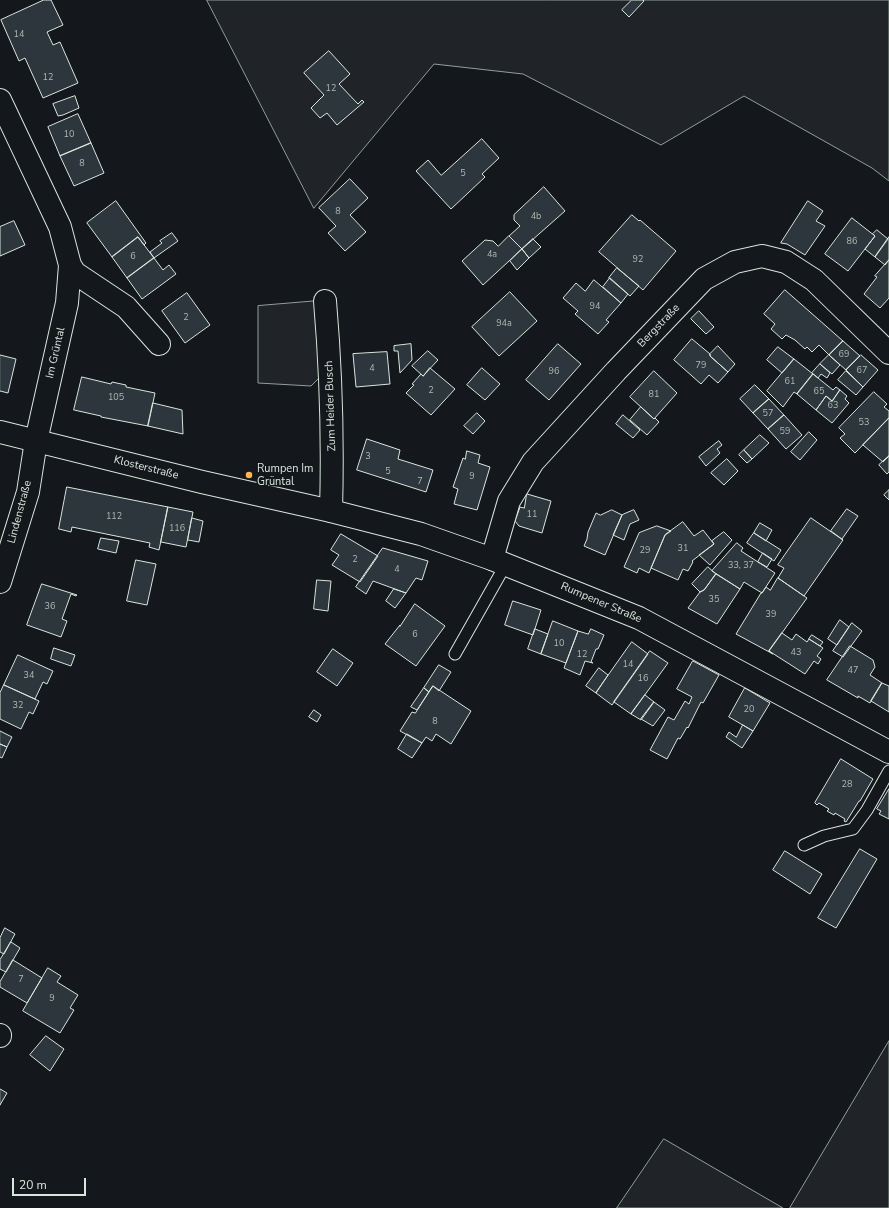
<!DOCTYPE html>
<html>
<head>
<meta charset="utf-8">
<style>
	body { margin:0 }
	#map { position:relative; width:889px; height:1208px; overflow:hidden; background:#14181c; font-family:"Nunito Sans",sans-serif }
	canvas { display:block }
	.scale { position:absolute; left:12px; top:1178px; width:74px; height:18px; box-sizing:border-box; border:2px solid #d8e6dc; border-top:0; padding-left:5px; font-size:12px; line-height:14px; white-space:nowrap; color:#d8e6dc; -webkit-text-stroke:3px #14181c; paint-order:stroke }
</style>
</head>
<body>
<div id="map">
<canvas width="889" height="1208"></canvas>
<div class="scale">20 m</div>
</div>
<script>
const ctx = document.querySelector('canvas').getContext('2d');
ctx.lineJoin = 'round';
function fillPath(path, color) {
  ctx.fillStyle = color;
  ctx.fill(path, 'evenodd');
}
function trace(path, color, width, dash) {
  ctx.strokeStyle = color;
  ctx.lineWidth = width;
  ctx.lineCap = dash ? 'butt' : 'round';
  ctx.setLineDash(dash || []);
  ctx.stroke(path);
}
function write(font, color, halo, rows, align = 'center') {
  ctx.font = font + ' "Nunito Sans",sans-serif';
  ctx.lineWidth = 3;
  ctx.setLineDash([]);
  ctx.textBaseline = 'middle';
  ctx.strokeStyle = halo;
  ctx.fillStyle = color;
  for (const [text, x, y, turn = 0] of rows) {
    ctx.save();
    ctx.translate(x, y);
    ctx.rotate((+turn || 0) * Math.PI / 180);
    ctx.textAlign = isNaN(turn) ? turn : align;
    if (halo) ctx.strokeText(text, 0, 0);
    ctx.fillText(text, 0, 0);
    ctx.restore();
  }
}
const green = new Path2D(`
	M 207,0 L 889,0 L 889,181 L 872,168 L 744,96 L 661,145 L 523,74 L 434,64 L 314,208 Z
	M 318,301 L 324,368 L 319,378 L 311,386 L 258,383 L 258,306 Z
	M 889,1041 L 889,1208 L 790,1208 Z
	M 664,1139 L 783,1208 L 617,1208 Z`);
fillPath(green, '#202428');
trace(green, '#939e99', 1);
const building = new Path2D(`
	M 44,0 L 51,0 L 63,25 L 47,32 L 53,45 L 60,42 L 78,83 L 43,98 L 25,58 L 19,61 L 1,20 Z
	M 632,0 L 643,0 L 644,1 L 629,17 L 622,10 Z
	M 329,51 L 350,74 L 339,84 L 358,104 L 362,100 L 364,102 L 337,125 L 327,113 L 320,118 L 311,108 L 324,95 L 304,73 Z
	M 75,96 L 79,108 L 63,115 L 58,116 L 53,104 Z
	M 78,114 L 91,143 L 60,156 L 48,127 Z
	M 482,139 L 499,158 L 482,174 L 485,177 L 451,209 L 416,171 L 428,160 L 441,175 Z
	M 91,143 L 104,173 L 74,186 L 60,156 Z
	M 350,179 L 368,198 L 350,215 L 366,232 L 345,251 L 328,233 L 336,226 L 319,208 Z
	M 544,187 L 565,211 L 522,249 L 509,236 L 520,226 L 514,220 L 514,215 Z
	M 116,201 L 146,243 L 144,245 L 138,237 L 112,257 L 87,223 Z
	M 808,201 L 823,211 L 816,221 L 825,226 L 805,255 L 787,244 L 781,243 Z
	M 632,215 L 639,221 L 640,220 L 676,251 L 643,290 L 599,252 Z
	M 852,218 L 875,236 L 848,271 L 825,254 Z
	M 14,221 L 25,245 L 0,256 L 0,227 Z
	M 877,230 L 888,239 L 875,257 L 865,249 L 875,236 L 873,234 Z
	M 172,233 L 178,241 L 154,258 L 150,252 L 162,243 L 160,241 Z
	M 509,236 L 522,249 L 483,285 L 462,261 L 485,240 L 493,241 L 498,246 Z
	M 138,237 L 154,258 L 127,278 L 112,257 Z
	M 889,237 L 889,260 L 885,265 L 875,257 Z
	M 533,239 L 541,247 L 529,258 L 522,249 Z
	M 522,249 L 529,258 L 517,270 L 510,261 Z
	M 154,258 L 163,270 L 169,265 L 176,274 L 142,299 L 127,278 Z
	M 889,260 L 889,298 L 880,308 L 864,294 L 877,277 L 875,276 Z
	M 617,268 L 639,286 L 630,296 L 609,278 Z
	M 610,278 L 628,294 L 621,303 L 603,287 Z
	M 594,280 L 621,303 L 606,320 L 609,322 L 598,334 L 575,314 L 578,311 L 563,298 L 576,283 L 585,291 Z
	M 785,290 L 843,341 L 829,355 L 819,345 L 812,352 L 807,347 L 805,349 L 795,340 L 786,335 L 782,339 L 771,329 L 775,324 L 764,314 Z
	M 510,292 L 537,321 L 499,356 L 472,327 Z
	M 187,293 L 210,325 L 185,343 L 162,311 Z
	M 699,311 L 714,327 L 706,334 L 691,319 Z
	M 692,339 L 710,354 L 710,356 L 728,372 L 718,383 L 709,375 L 701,384 L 674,360 Z
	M 843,341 L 860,356 L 846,370 L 829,355 Z
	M 411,344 L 412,360 L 400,373 L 398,351 L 394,351 L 394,346 Z
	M 558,344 L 581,364 L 549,400 L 526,380 Z
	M 718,346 L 735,364 L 728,372 L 710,356 L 710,354 Z
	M 778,347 L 794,359 L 782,373 L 767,360 Z
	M 428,351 L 438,360 L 423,376 L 412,366 Z
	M 387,352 L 390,384 L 356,387 L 353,354 Z
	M 0,355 L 16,359 L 8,393 L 0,391 Z
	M 829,355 L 840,365 L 832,374 L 820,364 Z
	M 861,355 L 878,370 L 863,387 L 846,370 Z
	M 794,359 L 813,374 L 797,394 L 794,392 L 783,407 L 767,391 Z
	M 820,364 L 830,373 L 827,378 L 821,374 L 818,378 L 812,373 Z
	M 430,368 L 455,389 L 431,415 L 406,393 L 414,385 L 412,384 L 421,374 L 423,376 Z
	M 482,368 L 500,384 L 485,400 L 467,385 Z
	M 654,371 L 677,393 L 654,419 L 630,397 Z
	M 846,371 L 863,387 L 856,395 L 838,380 Z
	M 813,374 L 833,390 L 836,387 L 840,390 L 832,401 L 826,396 L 816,410 L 797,394 Z
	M 82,377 L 111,384 L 112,382 L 126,385 L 126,387 L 155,393 L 148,426 L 101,417 L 101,416 L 74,410 Z
	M 755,385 L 769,399 L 753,413 L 740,399 Z
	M 840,390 L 847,396 L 845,399 L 849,403 L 832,423 L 816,410 L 826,396 L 832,401 Z
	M 874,392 L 887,404 L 884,407 L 889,411 L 889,418 L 855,453 L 840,438 L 845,434 L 839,428 Z
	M 769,399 L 784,415 L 768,429 L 753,413 Z
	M 153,403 L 182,410 L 183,434 L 148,426 Z
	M 641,407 L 654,419 L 655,418 L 659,422 L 647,435 L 630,420 Z
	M 477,413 L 485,421 L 473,434 L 464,426 Z
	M 623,415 L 640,430 L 633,438 L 616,424 Z
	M 784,415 L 802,435 L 786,449 L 768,429 Z
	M 889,418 L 889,456 L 883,462 L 863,445 Z
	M 809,432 L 817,440 L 800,460 L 791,452 Z
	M 760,435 L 769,443 L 752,459 L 744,450 Z
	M 367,439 L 400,450 L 398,459 L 433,470 L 426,492 L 357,470 Z
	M 719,441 L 722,445 L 717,449 L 720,453 L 706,466 L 699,457 Z
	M 744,450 L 752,459 L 747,463 L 739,455 Z
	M 467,451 L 480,455 L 478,463 L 490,467 L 477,510 L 454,504 L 458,489 L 453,487 L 463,458 L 465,459 Z
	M 889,456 L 889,472 L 887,474 L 879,465 Z
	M 727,459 L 738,471 L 724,485 L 711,473 Z
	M 67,487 L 168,507 L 159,550 L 149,547 L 150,543 L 72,527 L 71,532 L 59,529 Z
	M 889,490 L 889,500 L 884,495 Z
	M 527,494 L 551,501 L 542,533 L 519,526 L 515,521 L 520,507 L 524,508 Z
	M 168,507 L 193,512 L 186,547 L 161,542 Z
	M 847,509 L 858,516 L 842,539 L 843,540 L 831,531 Z
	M 612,510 L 622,515 L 605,555 L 584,546 L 587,539 L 588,532 L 596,513 L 600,515 Z
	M 634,510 L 639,520 L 630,524 L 624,540 L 613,535 L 622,515 Z
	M 192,518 L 203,521 L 199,542 L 188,540 Z
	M 811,518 L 843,540 L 804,596 L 778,578 L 784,568 L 778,565 Z
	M 683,522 L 694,536 L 703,530 L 714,544 L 692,561 L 693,562 L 688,571 L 683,569 L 678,580 L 651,568 L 665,535 Z
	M 760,523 L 772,530 L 766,541 L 754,533 Z
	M 657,526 L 671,531 L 665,535 L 649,573 L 639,568 L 637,573 L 624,567 L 639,533 Z
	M 724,532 L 732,540 L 710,565 L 699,555 L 714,544 L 712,541 Z
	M 754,533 L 781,550 L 774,561 L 747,543 Z
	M 341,534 L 378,556 L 360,582 L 332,565 L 339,555 L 331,550 Z
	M 101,538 L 119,541 L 116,553 L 98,549 Z
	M 737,543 L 743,548 L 741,551 L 775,573 L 762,593 L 744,582 L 740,589 L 712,571 Z
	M 383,548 L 428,561 L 422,580 L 416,578 L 406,593 L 373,581 L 366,594 L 356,587 Z
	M 763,553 L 772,559 L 767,567 L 758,562 Z
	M 136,560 L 156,564 L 147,605 L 127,601 Z
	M 708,567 L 716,574 L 704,590 L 700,592 L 692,584 Z
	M 716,574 L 740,589 L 717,624 L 688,608 L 700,592 L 704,590 Z
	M 778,578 L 807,598 L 769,651 L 773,654 L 736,634 L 761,593 L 762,593 L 766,587 L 770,590 Z
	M 317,580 L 331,581 L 328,611 L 314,609 Z
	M 42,584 L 77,595 L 76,596 L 71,594 L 62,619 L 67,621 L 61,637 L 27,625 Z
	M 394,589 L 406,593 L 395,608 L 386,601 Z
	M 513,601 L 541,610 L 533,635 L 505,625 Z
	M 415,604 L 445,626 L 416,666 L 385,644 L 400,625 L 400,626 Z
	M 840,620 L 849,627 L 837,645 L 828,639 Z
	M 553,621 L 578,631 L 566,663 L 541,654 Z
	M 852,623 L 862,631 L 843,657 L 833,651 Z
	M 535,629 L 548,634 L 541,654 L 528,649 Z
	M 591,629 L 604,635 L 598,649 L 596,649 L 591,662 L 593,663 L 585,661 L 580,675 L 564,668 L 578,631 L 588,634 Z
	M 782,633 L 792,640 L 796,634 L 807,642 L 809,639 L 823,648 L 817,656 L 821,659 L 818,664 L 814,661 L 805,674 L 769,651 Z
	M 812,635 L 823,642 L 820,646 L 809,639 Z
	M 632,642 L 648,654 L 612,705 L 596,693 Z
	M 850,646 L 873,660 L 875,667 L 870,675 L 882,683 L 870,703 L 858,696 L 858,698 L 827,680 Z
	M 54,648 L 75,655 L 71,666 L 51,659 Z
	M 333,649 L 353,663 L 337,686 L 317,672 Z
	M 650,651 L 668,663 L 631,714 L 614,702 Z
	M 18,655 L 53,671 L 47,684 L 43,682 L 35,699 L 4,685 Z
	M 693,661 L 719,675 L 703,703 L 701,702 L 688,728 L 687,727 L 680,739 L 678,738 L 667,759 L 650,750 L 668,717 L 674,720 L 685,701 L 689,704 L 692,697 L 677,689 Z
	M 439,665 L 451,672 L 439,691 L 433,686 L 429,692 L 424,688 Z
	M 599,668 L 608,675 L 596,693 L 586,686 Z
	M 882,683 L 889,686 L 889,712 L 871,701 Z
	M 4,685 L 39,701 L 33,714 L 29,712 L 21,729 L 0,719 L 0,693 Z
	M 433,686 L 471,711 L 451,744 L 436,734 L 432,741 L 426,737 L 422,743 L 400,731 L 412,712 L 415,713 Z
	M 424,688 L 429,692 L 417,710 L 411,707 Z
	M 745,688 L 770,703 L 753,731 L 729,717 Z
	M 645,695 L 654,702 L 641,720 L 631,714 Z
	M 654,702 L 665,710 L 653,726 L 641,719 Z
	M 314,710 L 321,715 L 317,722 L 309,717 Z
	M 743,725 L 753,731 L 742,748 L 726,737 L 729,732 L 736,737 Z
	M 0,731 L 12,737 L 7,747 L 0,744 Z
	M 407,734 L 422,743 L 412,758 L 398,749 Z
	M 0,744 L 7,747 L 2,758 L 0,757 Z
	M 841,759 L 873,779 L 860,801 L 859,801 L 846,822 L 844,821 L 845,819 L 835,813 L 834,815 L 827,811 L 829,809 L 819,803 L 817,805 L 815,803 Z
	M 889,789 L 889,819 L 879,814 L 881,811 L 877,809 Z
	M 860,849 L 877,859 L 836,928 L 818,918 Z
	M 785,851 L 822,874 L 810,894 L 773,870 Z
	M 5,928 L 15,934 L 4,954 L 0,952 L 0,938 Z
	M 11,942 L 20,948 L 6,972 L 0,969 L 0,960 Z
	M 13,960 L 42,978 L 27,1003 L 0,987 L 0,982 Z
	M 48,968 L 61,976 L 57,982 L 78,995 L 70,1008 L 74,1010 L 60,1033 L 23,1011 Z
	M 46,1036 L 64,1049 L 50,1071 L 30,1055 Z
	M 0,1089 L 7,1093 L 0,1105 Z`);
fillPath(building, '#2c363c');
trace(building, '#d8e6dc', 1);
const lane = new Path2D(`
	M 455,654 L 506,564
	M 804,845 L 824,836 L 853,829 L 867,810 L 889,771`);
const street = new Path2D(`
	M 0,100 L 60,227 L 70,265 L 67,303 L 36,441 L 28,492 L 0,582
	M 70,265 L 75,273 L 126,307 L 159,344
	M 325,301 C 331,371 333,441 331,511
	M 492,559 L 509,501 L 533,462 L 616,371 L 704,279 L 735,262 L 762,256 L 786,262 L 814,280 L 889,353
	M 0,1035 L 0,1036`);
const secondary = new Path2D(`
	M 0,432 L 202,482 L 331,511 L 421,534 L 492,559 L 639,618 L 889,752`);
trace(lane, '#d8e6dc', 13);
trace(street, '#d8e6dc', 24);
trace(secondary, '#d8e6dc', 24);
trace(lane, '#14181c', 11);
trace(street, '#14181c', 22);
trace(secondary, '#14181c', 22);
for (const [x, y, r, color] of [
	[249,475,4,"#ffb74d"]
]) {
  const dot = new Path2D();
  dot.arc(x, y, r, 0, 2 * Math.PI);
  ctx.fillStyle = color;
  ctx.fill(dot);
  trace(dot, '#14181c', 1.5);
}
write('9px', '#adbab4', null, [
	["14",19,35],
	["12",48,78],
	["12",331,89],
	["10",69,135],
	["8",82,164],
	["5",463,174],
	["8",338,212],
	["4b",536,217],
	["86",852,242],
	["4a",492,255],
	["6",133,257],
	["92",638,260],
	["94",595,307],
	["2",186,318],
	["94a",504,324],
	["69",844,355],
	["79",701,366],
	["4",372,369],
	["67",862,371],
	["96",554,372],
	["61",790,382],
	["2",431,391],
	["65",819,392],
	["81",654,395],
	["105",116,398],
	["63",833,406],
	["57",768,414],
	["53",864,423],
	["59",785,432],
	["3",368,457],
	["5",388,472],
	["9",472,477],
	["7",420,482],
	["11",532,515],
	["112",114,517],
	["116",177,529],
	["31",683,549],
	["29",645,551],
	["2",355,560],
	["33, 37",741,566],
	["4",397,570],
	["35",714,600],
	["36",50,607],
	["39",771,615],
	["6",415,635],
	["10",559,644],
	["43",796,653],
	["12",582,655],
	["14",628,665],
	["47",853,671],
	["34",29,676],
	["16",643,679],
	["32",18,706],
	["20",749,710],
	["8",435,722],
	["28",847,785],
	["7",21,980],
	["9",52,999]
]);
write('11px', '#d8e6dc', '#14181c', [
	["Bergstraße",659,326,-46],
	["Im Grüntal",56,353,-77],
	["Zum Heider Busch",331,406,-92],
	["Klosterstraße",146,468,14],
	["Lindenstraße",20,512,-75],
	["Rumpener Straße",601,603,23]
]);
write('11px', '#d8e6dc', '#14181c', [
	["Rumpen Im",257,469],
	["Grüntal",257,482]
], 'left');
</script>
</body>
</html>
